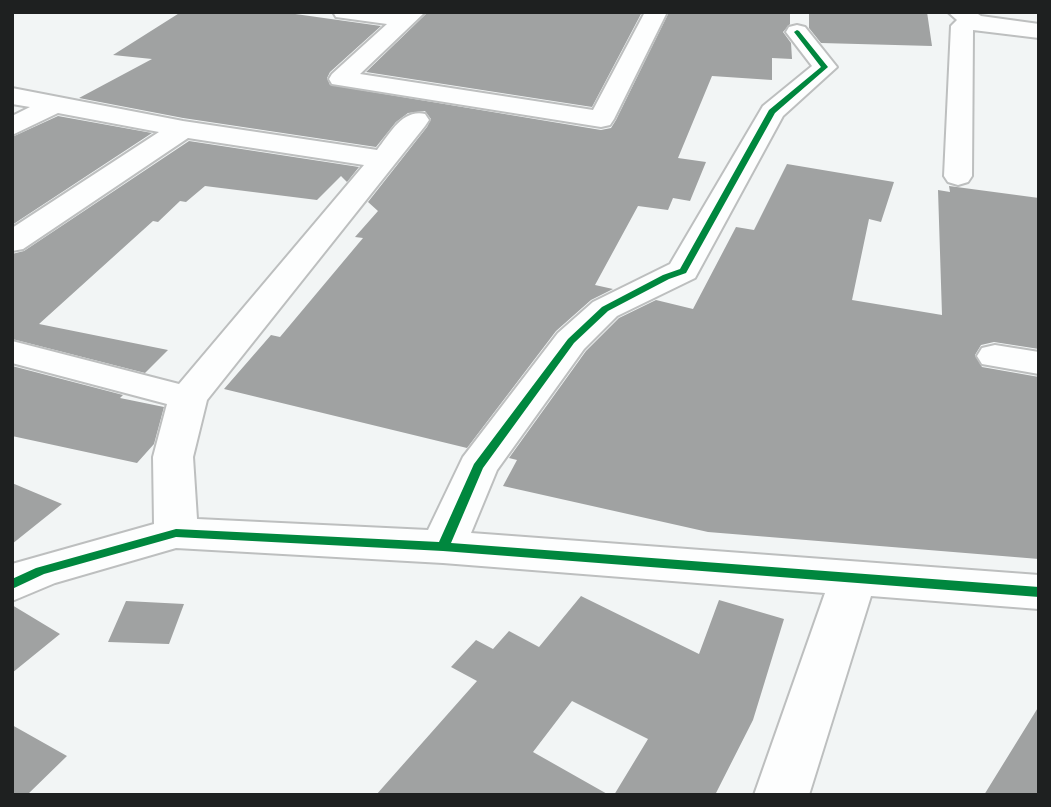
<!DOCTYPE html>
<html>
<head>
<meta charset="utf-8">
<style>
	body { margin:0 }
	#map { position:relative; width:1051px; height:807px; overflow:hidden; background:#f2f5f5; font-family:"Open Sans",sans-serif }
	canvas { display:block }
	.frame { position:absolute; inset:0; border:14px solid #1e2020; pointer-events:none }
</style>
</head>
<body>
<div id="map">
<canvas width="1051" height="807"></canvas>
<div class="frame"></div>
</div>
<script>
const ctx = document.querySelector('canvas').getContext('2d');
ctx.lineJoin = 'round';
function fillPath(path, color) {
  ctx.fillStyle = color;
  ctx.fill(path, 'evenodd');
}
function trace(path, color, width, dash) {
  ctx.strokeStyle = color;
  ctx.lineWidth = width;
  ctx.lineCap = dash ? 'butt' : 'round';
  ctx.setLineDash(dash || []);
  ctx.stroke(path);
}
fillPath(new Path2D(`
	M 181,12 L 281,12 L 381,26 L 330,72 L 327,78 L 330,85 L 601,130 L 611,128 L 616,120 L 669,12 L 790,12 L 790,24 L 783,32 L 791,43 L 792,59 L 772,58 L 772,80 L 712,76 L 678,158 L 706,162 L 690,201 L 673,198 L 668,210 L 638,206 L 595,285 L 613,289 L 591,300 L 556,331 L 467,448 L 224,389 L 271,335 L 280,337 L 363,238 L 355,237 L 378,211 L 368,202 L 427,127 L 431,119 L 425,111 L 408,113 L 396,122 L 376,147 L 183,118 L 79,98 L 152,59 L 113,55 Z
	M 428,12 L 642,12 L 592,107 L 366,72 Z
	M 809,12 L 927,12 L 932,46 L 821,43 L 809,28 Z
	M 58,116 L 152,133 L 12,225 L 12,137 Z
	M 189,141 L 359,167 L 347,182 L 341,176 L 317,200 L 205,186 L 186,202 L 180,201 L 158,222 L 153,221 L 39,324 L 168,350 L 145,373 L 12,339 L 12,254 L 24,251 Z
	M 787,164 L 894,182 L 881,222 L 869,219 L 852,300 L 942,315 L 938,190 L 950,192 L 949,186 L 1039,198 L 1039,349 L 994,342 L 981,345 L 975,355 L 982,367 L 1039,377 L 1039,559 L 708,532 L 503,486 L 517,460 L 509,458 L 586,351 L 619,318 L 656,300 L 693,309 L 736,227 L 754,230 Z
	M 12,366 L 123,395 L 120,398 L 164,407 L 154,444 L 137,463 L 12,436 Z
	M 12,483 L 62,504 L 12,544 Z
	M 581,596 L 699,654 L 719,600 L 784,619 L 753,720 L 715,795 L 614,795 L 648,739 L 572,701 L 533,752 L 609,795 L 376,795 L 477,681 L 451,667 L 476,640 L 493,649 L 509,631 L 539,647 Z
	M 126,601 L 184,604 L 169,644 L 108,642 Z
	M 12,605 L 60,634 L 12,673 Z
	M 1039,706 L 1039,795 L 984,795 Z
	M 12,725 L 67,756 L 27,795 L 12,795 Z`), '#a0a2a2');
const minor = new Path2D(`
	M 333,12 L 425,12 L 360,74 L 593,110 L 645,12 L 667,12 L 614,119 L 610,125 L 601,127 L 332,84 L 329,79 L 332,74 L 387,24 L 336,17 Z
	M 948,12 L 975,12 L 981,16 L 1039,24 L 1039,38 L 973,30 L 972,176 L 968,182 L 958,185 L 948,182 L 944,176 L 951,26 L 957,20 Z
	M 797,25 L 805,27 L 837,67 L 783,116 L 695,278 L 617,316 L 584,349 L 497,470 L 471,533 L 1039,575 L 1039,609 L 871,596 L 809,795 L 754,795 L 825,593 L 443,563 L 176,548 L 55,583 L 12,601 L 12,564 L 154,524 L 153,457 L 167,404 L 12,363 L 12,341 L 179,384 L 364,165 L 188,138 L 23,249 L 12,251 L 12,228 L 159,132 L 58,113 L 12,135 L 12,116 L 30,107 L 12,104 L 12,88 L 183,121 L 377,150 C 390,134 402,109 425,114 L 429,120 L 425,126 L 207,400 L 193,457 L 197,519 L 428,530 L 463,457 L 558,333 L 593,302 L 670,264 L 763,106 L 812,66 L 786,32 L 789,27 Z
	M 995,345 L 1039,352 L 1039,374 L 982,364 L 977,356 L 982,348 Z`);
trace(minor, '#bdbfbf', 4);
fillPath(minor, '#fdfefe');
fillPath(new Path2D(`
	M 797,30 L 799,31 L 828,67 L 775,113 L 686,273 L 669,279 L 608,311 L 574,343 L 483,468 L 451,543 L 1039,587 L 1039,597 L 443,551 L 176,537 L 44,574 L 12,589 L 12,579 L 36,568 L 176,529 L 439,542 L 474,464 L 568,339 L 602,307 L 663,275 L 680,269 L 769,110 L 821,67 L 794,32 Z`), '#00873e');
</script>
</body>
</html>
